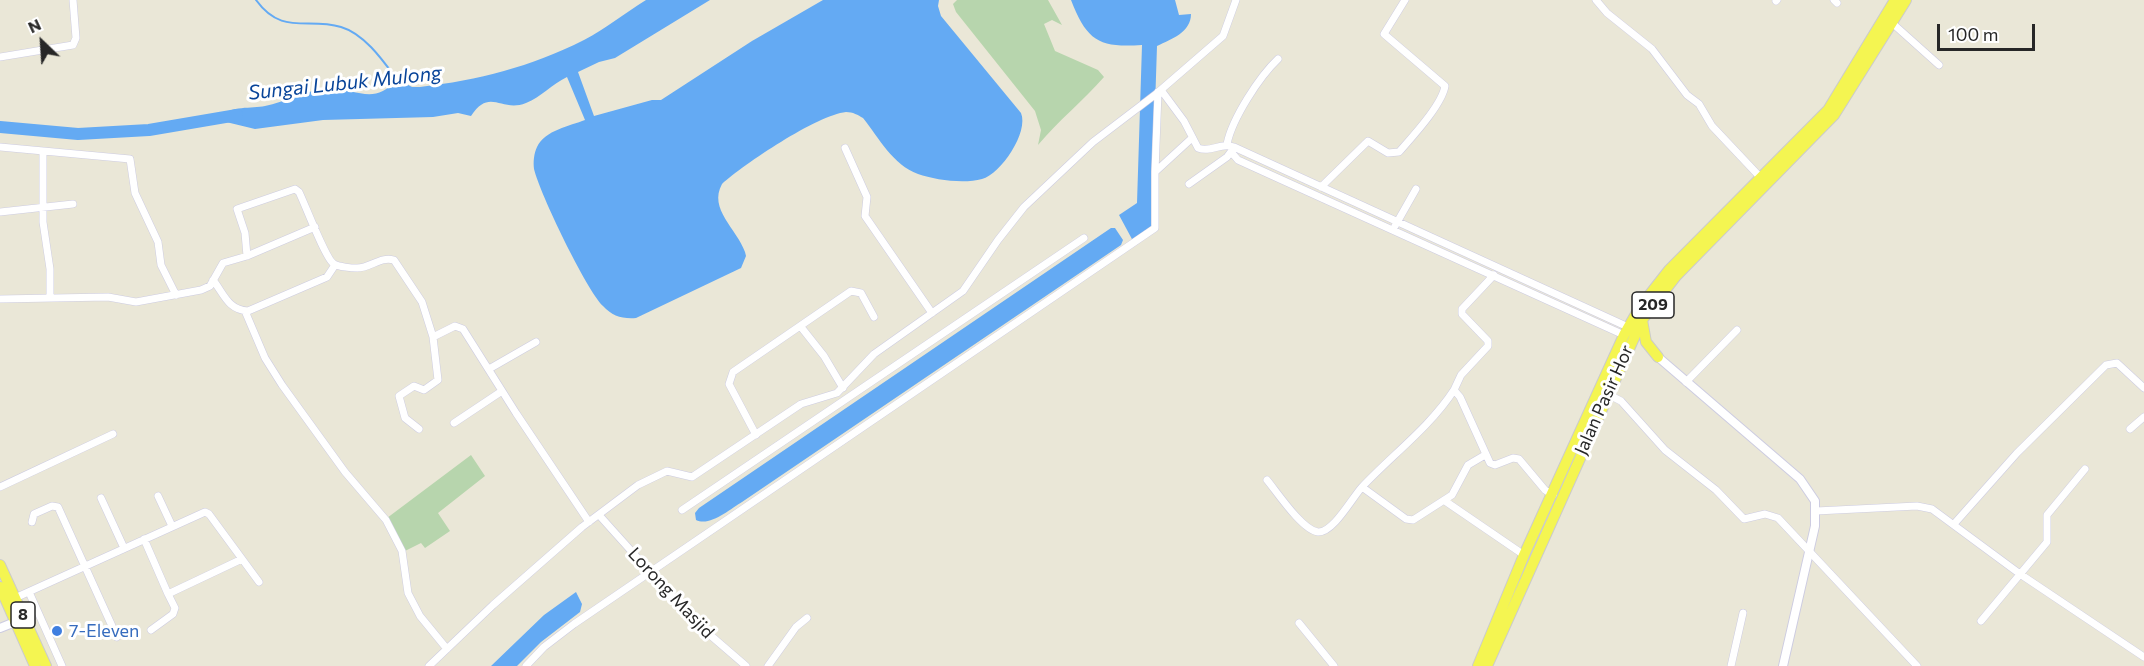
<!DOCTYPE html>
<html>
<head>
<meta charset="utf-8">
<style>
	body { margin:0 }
	#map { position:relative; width:2144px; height:666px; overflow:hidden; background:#eae7d7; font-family:Commissioner,sans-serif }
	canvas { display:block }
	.north { position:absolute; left:12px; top:12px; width:60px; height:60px; -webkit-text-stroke:4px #fff; paint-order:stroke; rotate:335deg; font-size:16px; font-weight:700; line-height:24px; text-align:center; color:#272727 }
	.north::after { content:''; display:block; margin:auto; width:21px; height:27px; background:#272727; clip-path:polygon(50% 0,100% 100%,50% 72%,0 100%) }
	.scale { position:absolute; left:1937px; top:24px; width:98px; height:27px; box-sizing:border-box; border:3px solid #272727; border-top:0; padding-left:8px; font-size:18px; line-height:21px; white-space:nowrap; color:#272727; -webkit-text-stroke:4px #fff; paint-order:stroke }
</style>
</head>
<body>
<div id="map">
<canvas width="2144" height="666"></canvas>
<div class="north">N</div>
<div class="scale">100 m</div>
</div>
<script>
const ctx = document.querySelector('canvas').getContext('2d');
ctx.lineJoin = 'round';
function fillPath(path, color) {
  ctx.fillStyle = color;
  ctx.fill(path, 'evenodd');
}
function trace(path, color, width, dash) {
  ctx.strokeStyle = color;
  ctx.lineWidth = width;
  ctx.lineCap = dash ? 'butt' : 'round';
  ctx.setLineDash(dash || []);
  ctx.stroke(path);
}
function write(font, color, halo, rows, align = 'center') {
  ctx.font = font + ' Commissioner,sans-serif';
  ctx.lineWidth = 6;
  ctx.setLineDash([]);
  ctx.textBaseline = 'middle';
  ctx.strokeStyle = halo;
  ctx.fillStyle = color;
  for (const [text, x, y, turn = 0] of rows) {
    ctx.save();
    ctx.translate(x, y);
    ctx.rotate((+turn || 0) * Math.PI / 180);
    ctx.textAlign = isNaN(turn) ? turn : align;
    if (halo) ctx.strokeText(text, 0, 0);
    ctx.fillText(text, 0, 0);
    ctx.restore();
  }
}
fillPath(new Path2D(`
	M 957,0 L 1048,0 L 1062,25 L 1052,20 L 1044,24 L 1055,51 L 1098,70 L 1104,77 C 1083,101 1059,120 1038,145 L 1041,130 L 1035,111 L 956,12 L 953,4 Z
	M 471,455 L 485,476 L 438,513 L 450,531 L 425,548 L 421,543 L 405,551 L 387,518 Z`), '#b7d5ad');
fillPath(new Path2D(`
	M 646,0 L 710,0 L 615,58 L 599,62 L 578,72 L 594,116 L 652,100 L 661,100 L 752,41 L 823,0 L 939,0 L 938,6 L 941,16 L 1021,113 C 1029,132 1001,174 982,179 C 964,184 935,180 918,174 C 893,165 879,138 863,118 C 858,115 853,112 846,112 C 817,115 744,164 722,184 C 708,209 737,229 745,252 L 746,256 L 741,268 L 636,318 C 622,319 612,316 603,306 C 586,289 540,194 534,169 C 533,162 534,153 537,147 C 545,130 570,126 585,120 L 567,77 C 552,84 541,97 526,103 C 501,113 490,87 471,116 L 458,113 L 433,117 L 323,120 L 255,129 L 226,122 L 221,117 C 230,105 252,109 265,106 C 285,102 303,91 324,89 C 355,86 373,108 397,79 L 412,87 L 420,87 C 479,80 530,67 584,40 C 605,29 625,13 646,0 Z
	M 1071,0 L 1175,0 L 1179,15 L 1191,14 C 1191,32 1172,39 1157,46 L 1151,229 L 1133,241 L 1119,215 L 1137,203 L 1142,45 C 1099,48 1087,41 1071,0 Z
	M 1111,228 L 1115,228 L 1123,240 L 1121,245 L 742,502 C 730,509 710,527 696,520 L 695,513 L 699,508 Z
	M 576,592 L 582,604 L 580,612 L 541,642 L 517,666 L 491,666 L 544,615 Z`), '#64aaf3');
trace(new Path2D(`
	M 256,0 C 282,36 307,17 341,27 C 365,34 384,62 398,81`), '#64aaf3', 2);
trace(new Path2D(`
	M 0,127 L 78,134 L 149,130 L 237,115`), '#64aaf3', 12);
const minor = new Path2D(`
	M 1596,0 L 1607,13 L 1652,49 L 1687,95 L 1699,104 L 1712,126 L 1761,178
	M 1834,0 L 1837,3
	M 1776,1 L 1777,0
	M 1891,22 L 1939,65
	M 0,57 L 73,45 L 76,38 L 73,0
	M 1161,90 L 1184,121 L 1198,148 C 1211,153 1221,142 1234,147 L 1628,327
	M 1227,144 C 1232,119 1259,77 1278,59
	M 0,147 L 130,159 L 135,193 L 158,242 L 161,265 L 176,295
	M 845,148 L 867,197 L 865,216 L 932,313
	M 43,153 L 43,222 L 50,269 L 50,297
	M 1232,153 L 1238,160 L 1282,180 L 1624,335
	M 1155,172 L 1158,92
	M 1189,184 L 1227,157 L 1233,149
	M 1321,187 L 1368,141 L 1388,153 L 1399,152 C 1412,137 1442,105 1445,86 L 1384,34 L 1405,0
	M 0,212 L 73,204
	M 1395,226 L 1416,189
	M 247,256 L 245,233 L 237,209 L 295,189 L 299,192 C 305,204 326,260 334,264 C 339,267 352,268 357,268 C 371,268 380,256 394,260 L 422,302 L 433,337 L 455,326 L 463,329 L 516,413 L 589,522
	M 213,280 C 224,294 228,310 248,311 L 327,277 L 335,265
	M 0,299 L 108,297 L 136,302 L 201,290 L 210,286 L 223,263 L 247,256 L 315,227
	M 245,311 L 265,358 L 282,385 L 345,472 L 386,520 L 402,551 L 408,593 L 420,616 L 447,649
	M 801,327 L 824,356 L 843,388
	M 489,369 L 536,342
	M 1686,382 L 1737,330
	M 1454,390 L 1461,375 L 1488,346 L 1488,341 L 1462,314 L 1462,309 L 1494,275
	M 1607,394 L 1621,401 L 1665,450 L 1716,490 L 1744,519 L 1765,514 L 1778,518 L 1917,666
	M 454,423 L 502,391
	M 419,429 L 405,418 L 399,396 L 414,386 L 424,390 L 438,380 L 433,337
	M 2130,429 L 2144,417
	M 756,435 L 729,384 L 733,372 L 851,291 L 861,293 L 874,317
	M 1267,480 C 1277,492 1302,530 1318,532 C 1333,533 1352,498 1362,487 C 1392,455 1430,427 1454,390 L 1460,397 L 1490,463 L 1495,465 L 1513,458 L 1519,459 L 1545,490 L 1553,495
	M 0,487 L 113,434
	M 1362,487 L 1406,519 L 1413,520 L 1452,495 L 1468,465 L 1485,455
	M 158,496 L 172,526
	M 101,498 L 124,548
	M 1445,501 L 1524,555
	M 682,510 L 1084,238
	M 1816,511 L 1917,506 L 1932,509 L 2020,574 L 2144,657
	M 599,515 L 695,622 L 746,666
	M 32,522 L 34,514 L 52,506 L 58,507 L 117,637
	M 1954,524 L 2017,453 L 2106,365 L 2117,363 L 2144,388
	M 144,539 L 168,594
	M 29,592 L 62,666
	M 15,598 L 205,512 L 209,514 L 259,582
	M 1981,621 L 2047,542 L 2047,515 L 2085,469
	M 1299,623 L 1334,666
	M 151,630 L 173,614 L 175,608 L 168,594 L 242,559
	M 429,666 L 493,605 L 582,527 L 638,485 L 667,471 L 692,477 L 801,404 L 837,393 L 874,354 L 963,291 L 998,240 L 1024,207 L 1093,142 L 1156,94 L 1223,36 L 1236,0
	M 526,666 L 544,647 L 574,624 L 1155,228 L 1155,172 L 1192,138
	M 768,666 L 796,627 L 807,618
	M 1731,666 L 1743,613`);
const tertiary = new Path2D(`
	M 1658,357 L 1800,479 L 1815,501 L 1815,526 L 1783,666
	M 0,628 L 15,622`);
const primary = new Path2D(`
	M 1642,320 L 1646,342 L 1658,357
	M 0,565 L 46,666
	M 0,587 L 35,666
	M 1478,666 L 1524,555 L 1624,335 L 1640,307 L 1669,270 L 1828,110 L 1895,0
	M 1487,666 L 1642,320 L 1676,276 L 1834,115 L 1906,0`);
trace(minor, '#cdcce1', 8);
trace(tertiary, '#cdcce1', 10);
trace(primary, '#cbcbcb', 12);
trace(minor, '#fff', 7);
trace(tertiary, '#fff', 8);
trace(primary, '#f4f551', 10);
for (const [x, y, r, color] of [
	[57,631,6,"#3f7fe0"]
]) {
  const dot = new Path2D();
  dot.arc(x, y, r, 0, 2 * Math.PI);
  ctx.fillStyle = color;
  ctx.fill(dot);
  trace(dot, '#fff', 2);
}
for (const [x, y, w] of [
	[1653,305,42],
	[23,615,24]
]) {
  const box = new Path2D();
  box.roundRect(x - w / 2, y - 13, w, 26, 4.5);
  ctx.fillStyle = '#fff';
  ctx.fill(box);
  trace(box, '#272727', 1.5);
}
write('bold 16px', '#272727', null, [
	["209",1653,305],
	["8",23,615]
]);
write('18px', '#272727', '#fff', [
	["Jalan Pasir Hor",1604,400,-66],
	["Lorong Masjid",671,593,47]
]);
write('18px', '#366cbe', '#fff', [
	["7-Eleven",69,631]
], 'left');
write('italic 20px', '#084499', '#fff', [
	["Sungai Lubuk Mulong",345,83,-6]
]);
</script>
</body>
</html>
